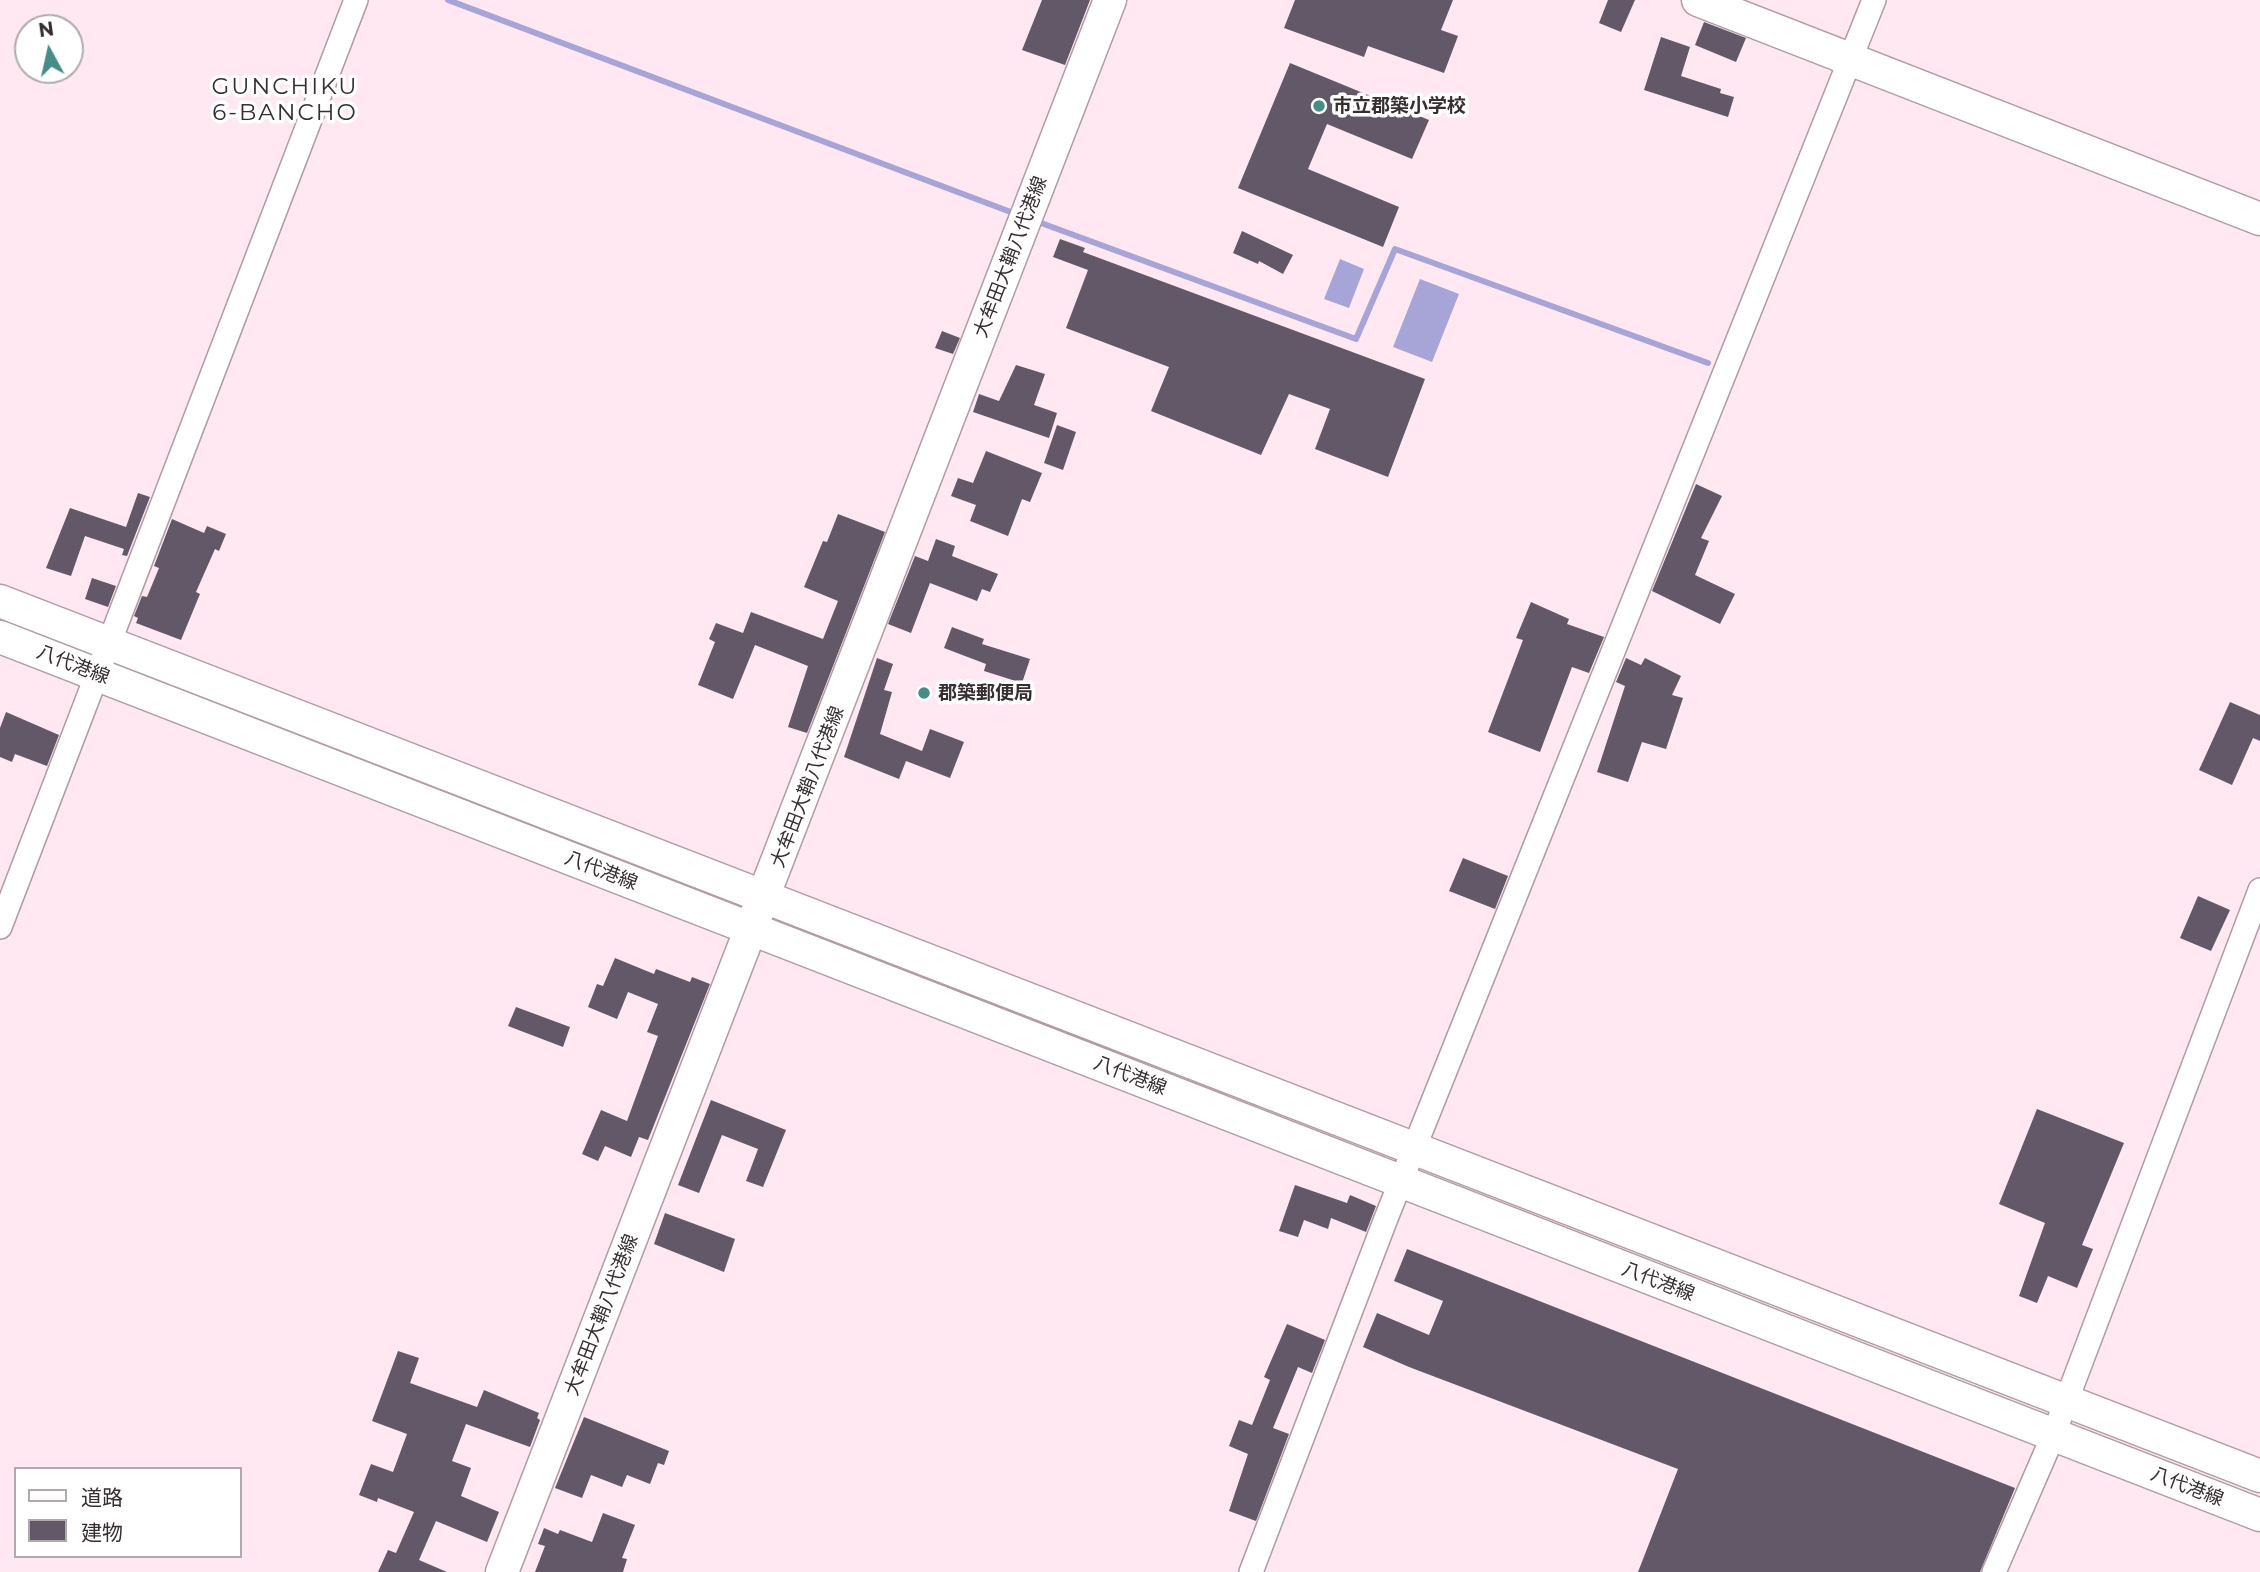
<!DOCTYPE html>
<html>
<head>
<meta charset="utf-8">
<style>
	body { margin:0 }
	#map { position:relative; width:2260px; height:1572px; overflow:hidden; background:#ffe8f2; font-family:Montserrat,"Noto Sans JP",sans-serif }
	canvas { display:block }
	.legend { position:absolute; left:14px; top:1467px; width:228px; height:91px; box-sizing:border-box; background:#fff; border:2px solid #afabad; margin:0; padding:9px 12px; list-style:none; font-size:21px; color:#372e32 }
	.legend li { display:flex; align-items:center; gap:14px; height:35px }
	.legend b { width:35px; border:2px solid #afabad }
	.north { position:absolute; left:14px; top:14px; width:70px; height:70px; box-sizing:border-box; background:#fff; border:2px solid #afabad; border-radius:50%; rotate:352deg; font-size:19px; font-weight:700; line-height:28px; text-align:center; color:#372e32 }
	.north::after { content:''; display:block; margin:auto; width:24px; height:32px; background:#468d88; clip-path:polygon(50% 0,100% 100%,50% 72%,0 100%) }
</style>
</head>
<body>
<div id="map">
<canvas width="2260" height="1572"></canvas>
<ul class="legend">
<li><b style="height:9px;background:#fff"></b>道路</li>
<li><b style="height:19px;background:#635867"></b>建物</li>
</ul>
<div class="north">N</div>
</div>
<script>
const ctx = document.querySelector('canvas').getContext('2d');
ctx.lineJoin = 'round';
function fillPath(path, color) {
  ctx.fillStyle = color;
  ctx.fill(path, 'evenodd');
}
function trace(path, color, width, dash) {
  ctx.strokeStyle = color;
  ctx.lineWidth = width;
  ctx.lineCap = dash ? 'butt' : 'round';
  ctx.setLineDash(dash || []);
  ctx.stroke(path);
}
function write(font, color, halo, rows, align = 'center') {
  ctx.font = font + ' Montserrat,"Noto Sans JP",sans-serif';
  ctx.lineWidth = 7;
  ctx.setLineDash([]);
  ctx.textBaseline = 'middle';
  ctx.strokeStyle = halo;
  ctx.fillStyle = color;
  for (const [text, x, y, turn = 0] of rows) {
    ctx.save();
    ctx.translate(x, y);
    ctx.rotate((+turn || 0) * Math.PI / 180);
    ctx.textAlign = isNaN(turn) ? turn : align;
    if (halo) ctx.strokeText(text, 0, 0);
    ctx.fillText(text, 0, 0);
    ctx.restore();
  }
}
fillPath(new Path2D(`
	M 1340,259 L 1364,269 L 1349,308 L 1324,299 Z
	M 1420,279 L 1459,294 L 1432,362 L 1393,347 Z`), '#a7a5d8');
trace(new Path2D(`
	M 448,0 L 1016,214
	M 1033,220 L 1356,339 L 1395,249 L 1708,363`), '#a7a5d8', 6);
fillPath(new Path2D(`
	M 1042,0 L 1090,0 L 1065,65 L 1022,50 Z
	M 1295,0 L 1453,0 L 1441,30 L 1458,36 L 1444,73 L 1368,46 L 1364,57 L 1284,28 Z
	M 1608,0 L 1635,0 L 1621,32 L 1599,23 Z
	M 1704,22 L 1746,38 L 1736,62 L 1695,45 Z
	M 1661,37 L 1690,47 L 1681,76 L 1721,89 L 1720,93 L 1734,97 L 1728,117 L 1644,90 Z
	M 1290,63 L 1429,120 L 1412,159 L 1327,124 L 1308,169 L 1399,207 L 1383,247 L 1238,188 Z
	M 1242,231 L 1293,255 L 1283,274 L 1259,261 L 1258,264 L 1233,253 Z
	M 1060,239 L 1085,248 L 1083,252 L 1425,379 L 1388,477 L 1315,449 L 1330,409 L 1289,394 L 1261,455 L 1151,411 L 1169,367 L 1066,328 L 1088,270 L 1053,257 Z
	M 942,331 L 960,338 L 953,354 L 935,348 Z
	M 1016,365 L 1045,374 L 1034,405 L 1057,413 L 1049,438 L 973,412 L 979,394 L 999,401 Z
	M 1057,425 L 1076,432 L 1063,470 L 1044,463 Z
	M 986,451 L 1042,473 L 1030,502 L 1022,499 L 1008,536 L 970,521 L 976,505 L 951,496 L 958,478 L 973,483 Z
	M 1696,484 L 1722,496 L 1701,538 L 1709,541 L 1695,575 L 1735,594 L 1720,624 L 1652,591 Z
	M 138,493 L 150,497 L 127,556 L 122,555 L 124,549 L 85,536 L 71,576 L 46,568 L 70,508 L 126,527 Z
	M 838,514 L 885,532 L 807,733 L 788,727 L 808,666 L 755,645 L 733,699 L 698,685 L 715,642 L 709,639 L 716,623 L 743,633 L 751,612 L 823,639 L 838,601 L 804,587 L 823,541 L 827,542 Z
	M 172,519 L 204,533 L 207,526 L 226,534 L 219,551 L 215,549 L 196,592 L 200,594 L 181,640 L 136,623 L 138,618 L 134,616 L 142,596 L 147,597 L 159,568 L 154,566 Z
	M 936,539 L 955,546 L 952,556 L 998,574 L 990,592 L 982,589 L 977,601 L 930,583 L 911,633 L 888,624 L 915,556 L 928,561 Z
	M 92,578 L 116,586 L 108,607 L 85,599 Z
	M 1531,602 L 1569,619 L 1567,624 L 1604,637 L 1589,673 L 1572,667 L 1540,752 L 1488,732 L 1523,640 L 1516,638 Z
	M 952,627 L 984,639 L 982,644 L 1030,659 L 1022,683 L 984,671 L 986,664 L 944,648 Z
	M 877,658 L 893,664 L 884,690 L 892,692 L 880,734 L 922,751 L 930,729 L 964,742 L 950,778 L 906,761 L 899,779 L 844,757 Z
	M 1626,658 L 1641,665 L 1645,658 L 1681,676 L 1672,695 L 1683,698 L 1666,749 L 1642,742 L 1628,782 L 1597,772 L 1625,686 L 1616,682 Z
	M 2230,702 L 2260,715 L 2260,741 L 2253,738 L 2232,785 L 2199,770 Z
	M 6,712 L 59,735 L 47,766 L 15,754 L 12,762 L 0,757 L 0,728 Z
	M 1463,858 L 1508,876 L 1495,909 L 1449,891 Z
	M 2198,896 L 2230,910 L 2211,951 L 2180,938 Z
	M 615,958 L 654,974 L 656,969 L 690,982 L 692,977 L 710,984 L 648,1140 L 639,1137 L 631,1157 L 605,1146 L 598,1161 L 582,1154 L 601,1110 L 627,1121 L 658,1036 L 647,1032 L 658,1004 L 628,992 L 617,1019 L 588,1007 L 597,984 L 603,986 Z
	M 516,1007 L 570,1027 L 563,1047 L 508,1026 Z
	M 711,1100 L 786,1130 L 763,1187 L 746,1181 L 758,1149 L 722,1135 L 699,1193 L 678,1185 Z
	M 2037,1109 L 2124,1143 L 2082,1245 L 2093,1249 L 2077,1288 L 2048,1276 L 2037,1303 L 2019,1296 L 2045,1223 L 1999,1204 Z
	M 1295,1185 L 1347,1203 L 1350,1195 L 1376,1206 L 1366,1232 L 1331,1218 L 1328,1229 L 1304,1220 L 1298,1237 L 1279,1231 Z
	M 665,1213 L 735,1239 L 724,1272 L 654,1244 Z
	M 1407,1249 L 2015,1488 L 1980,1572 L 1638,1572 L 1678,1469 L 1409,1367 L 1363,1347 L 1377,1313 L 1429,1335 L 1443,1301 L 1394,1281 Z
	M 1287,1324 L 1325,1340 L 1312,1373 L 1298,1367 L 1273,1428 L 1289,1434 L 1256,1521 L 1229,1511 L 1248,1454 L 1229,1446 L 1239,1420 L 1252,1425 L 1270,1380 L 1264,1377 Z
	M 398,1351 L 419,1358 L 410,1383 L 477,1407 L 484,1390 L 539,1413 L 537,1418 L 540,1420 L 530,1447 L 466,1424 L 452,1461 L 471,1468 L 461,1496 L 499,1512 L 487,1542 L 436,1521 L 419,1560 L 447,1572 L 378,1572 L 388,1550 L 396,1553 L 414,1512 L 378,1498 L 377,1502 L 359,1495 L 371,1464 L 393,1472 L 407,1434 L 372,1421 Z
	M 584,1417 L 669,1451 L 664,1465 L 658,1463 L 650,1484 L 627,1475 L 622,1487 L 591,1475 L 582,1498 L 555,1488 Z
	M 603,1513 L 635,1525 L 622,1558 L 627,1559 L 623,1572 L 535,1572 L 545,1546 L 538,1544 L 544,1528 L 558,1534 L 560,1530 L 592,1542 Z`), '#635867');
const street = new Path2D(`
	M 0,927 L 356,0
	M 1251,1572 L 1385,1221 L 1874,0
	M 1994,1572 L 2053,1436 L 2260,890`);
const secondary = new Path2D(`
	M 1698,0 L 2260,219
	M 0,601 L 2260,1476
	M 0,637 L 2260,1515
	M 502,1572 L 1110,0`);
trace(street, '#b19ba5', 26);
trace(secondary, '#b19ba5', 35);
trace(street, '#fff', 23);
trace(secondary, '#fff', 32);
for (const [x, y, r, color] of [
	[1319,106,7,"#468d88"],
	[924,693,7,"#468d88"]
]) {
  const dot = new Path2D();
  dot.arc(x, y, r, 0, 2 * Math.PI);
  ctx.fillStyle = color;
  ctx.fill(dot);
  trace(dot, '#fff', 2.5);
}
write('bold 19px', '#372e32', '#fff', [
	["市立郡築小学校",1333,106],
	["郡築郵便局",938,693]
], 'left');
write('19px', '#372e32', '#fff', [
	["大牟田大鞘八代港線",1011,257,-69],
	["八代港線",73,665,21],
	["大牟田大鞘八代港線",808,787,-69],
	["八代港線",601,871,21],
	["八代港線",1130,1076,21],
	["八代港線",1658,1282,21],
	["大牟田大鞘八代港線",602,1315,-69],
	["八代港線",2187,1487,21]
]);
ctx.letterSpacing = '2px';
write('23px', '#372e32', '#fff', [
	["GUNCHIKU",285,87],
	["6-BANCHO",285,113]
]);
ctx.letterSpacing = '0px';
</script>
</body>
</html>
